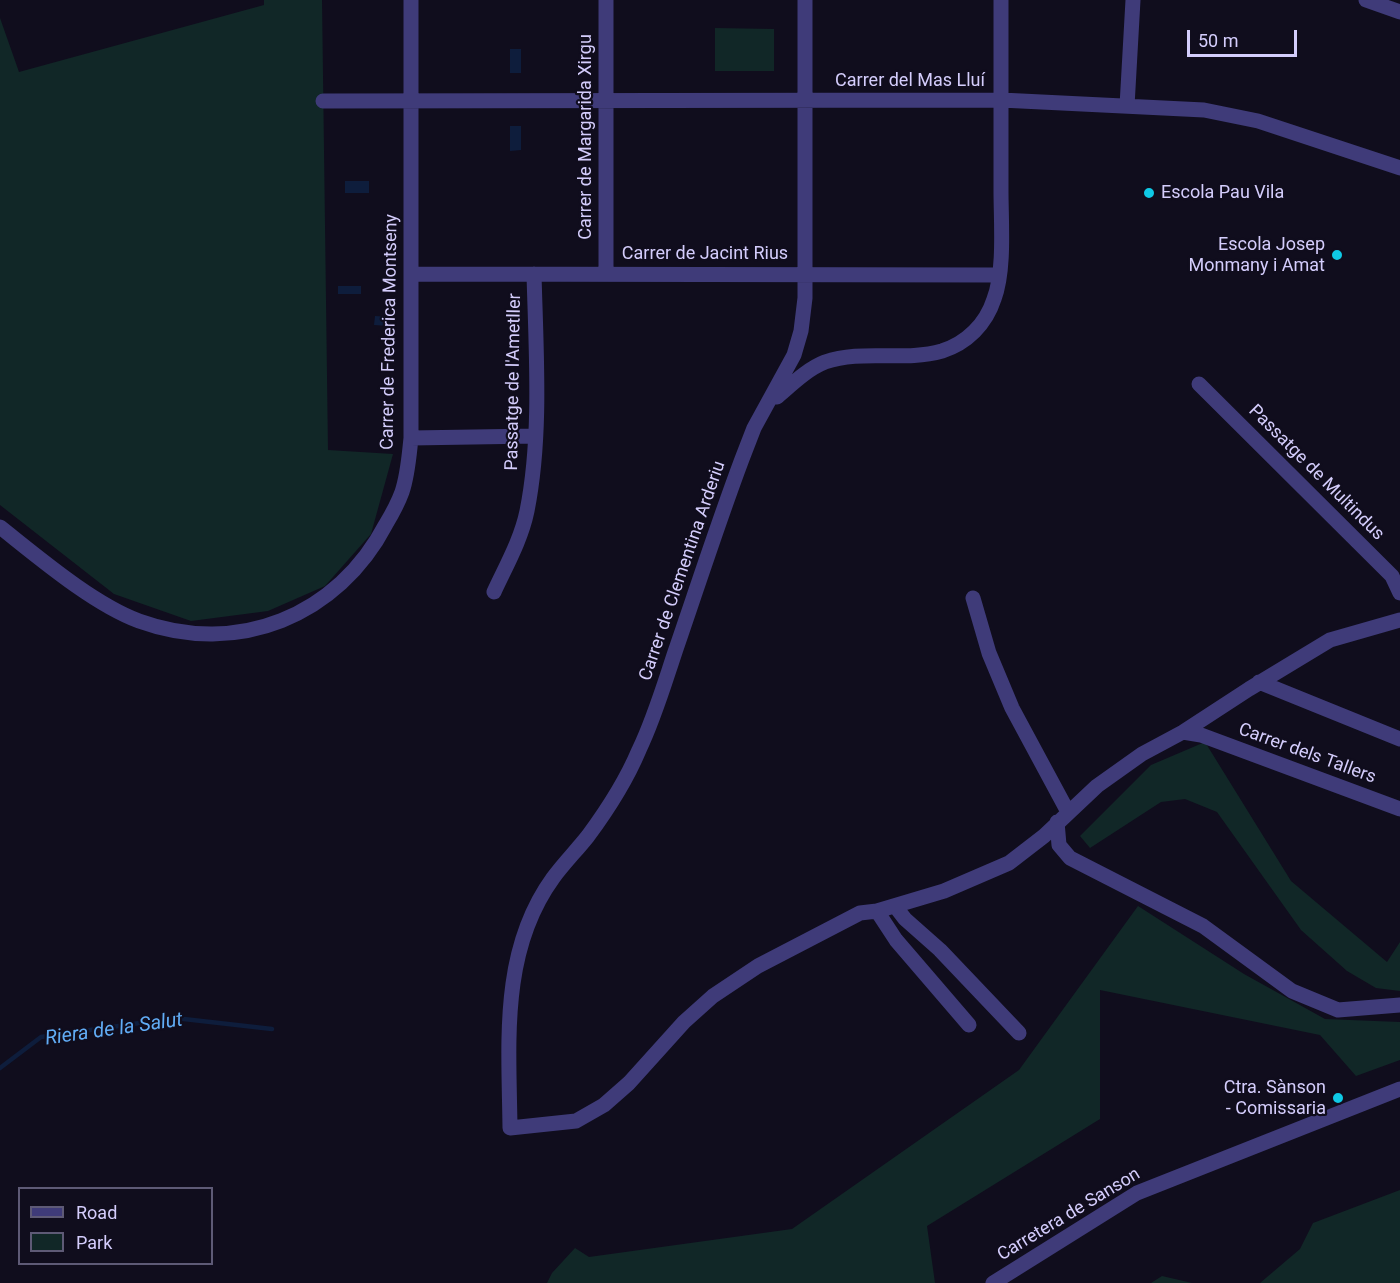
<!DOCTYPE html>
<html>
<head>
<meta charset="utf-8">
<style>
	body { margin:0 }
	#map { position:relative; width:1400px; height:1283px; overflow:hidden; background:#100d1d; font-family:Roboto,sans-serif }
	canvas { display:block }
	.legend { position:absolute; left:18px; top:1187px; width:195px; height:78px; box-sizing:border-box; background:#100d1d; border:2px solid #5e5a76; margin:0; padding:8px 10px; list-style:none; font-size:18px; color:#d4cdfc }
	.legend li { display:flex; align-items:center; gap:12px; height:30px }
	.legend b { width:30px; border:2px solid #5e5a76 }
	.scale { position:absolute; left:1187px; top:30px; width:110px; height:27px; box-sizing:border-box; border:3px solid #d4cdfc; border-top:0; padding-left:8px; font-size:18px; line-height:21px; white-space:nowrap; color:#d4cdfc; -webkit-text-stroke:4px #100d1d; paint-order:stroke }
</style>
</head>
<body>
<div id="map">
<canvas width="1400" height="1283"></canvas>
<ul class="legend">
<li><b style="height:8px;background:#3f3b79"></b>Road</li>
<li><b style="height:16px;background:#112727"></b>Park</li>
</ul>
<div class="scale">50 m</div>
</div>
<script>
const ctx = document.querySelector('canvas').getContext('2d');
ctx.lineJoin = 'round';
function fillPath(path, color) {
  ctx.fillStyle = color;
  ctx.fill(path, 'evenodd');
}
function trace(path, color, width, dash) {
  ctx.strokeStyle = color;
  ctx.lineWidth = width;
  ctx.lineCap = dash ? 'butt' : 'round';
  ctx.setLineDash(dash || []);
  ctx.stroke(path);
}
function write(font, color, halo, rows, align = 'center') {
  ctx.font = font + ' Roboto,sans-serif';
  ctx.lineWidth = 4.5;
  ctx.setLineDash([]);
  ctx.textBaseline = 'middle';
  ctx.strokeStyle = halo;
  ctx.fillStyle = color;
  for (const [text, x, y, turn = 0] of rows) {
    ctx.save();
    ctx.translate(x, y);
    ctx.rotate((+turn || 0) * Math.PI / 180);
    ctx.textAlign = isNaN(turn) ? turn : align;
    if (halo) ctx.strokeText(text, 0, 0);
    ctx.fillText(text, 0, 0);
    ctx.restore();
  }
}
fillPath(new Path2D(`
	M 264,0 L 322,0 L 328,450 L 393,454 L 371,534 L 325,586 L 268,611 L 191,621 L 114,594 L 0,505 L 0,18 L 19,72 L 264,5 Z
	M 715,28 L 774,29 L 774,71 L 715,71 Z
	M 1205,742 L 1291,881 L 1387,962 L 1400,942 L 1400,991 L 1376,988 L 1347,971 L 1301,930 L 1217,812 L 1185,799 L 1161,802 L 1090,848 L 1080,836 L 1151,765 Z
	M 1138,906 L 1244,974 L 1325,1019 L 1400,1022 L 1400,1060 L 1356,1076 L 1320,1035 L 1100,990 L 1100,1119 L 927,1226 L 935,1283 L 547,1283 L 552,1273 L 575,1248 L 589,1257 L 792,1229 L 1019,1070 Z
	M 1400,1190 L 1400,1283 L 1260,1283 L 1300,1249 L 1313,1223 Z
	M 1162,1276 L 1192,1283 L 1151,1283 Z`), '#112727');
fillPath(new Path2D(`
	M 510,49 L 521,49 L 521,73 L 510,73 Z
	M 510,126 L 521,126 L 521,150 L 510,151 Z
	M 345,181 L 369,181 L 369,193 L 345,193 Z
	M 338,286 L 361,286 L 361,294 L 338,294 Z
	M 375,316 L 390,317 L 389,326 L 374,325 Z`), '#0e1d3c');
trace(new Path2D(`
	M 0,1068 L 41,1037 L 175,1018 L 272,1029`), '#0e1d3c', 4.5);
trace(new Path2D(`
	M 805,0 L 805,298 L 801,331 L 794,355 L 754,428 L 742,459 C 718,523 697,588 675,652 C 664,685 654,719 639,750 C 626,781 608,809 588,836 C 577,850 564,863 553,878 C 500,951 509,1042 510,1128 L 576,1121 L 604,1105 L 629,1083 L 684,1022 L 713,996 L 758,966 L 860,913 L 877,911 L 944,891 L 1009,863 L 1044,836 L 1097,786 L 1142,754 L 1183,732 L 1249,689 L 1330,640 L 1400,620
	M 1366,0 L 1400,12
	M 323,101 L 1001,100 L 1204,110 L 1258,121 L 1400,168
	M 1127,106 L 1133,0
	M 411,274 L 998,275
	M 606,274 L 606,0
	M 1199,384 L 1392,576 L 1400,593
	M 777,397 C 791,385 807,369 825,362 C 862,349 904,362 942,351 C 967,343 986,324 994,299 C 1005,270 1001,222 1001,191 C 1001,127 1001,64 1001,0
	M 411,438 L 535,436
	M 0,527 C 38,557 93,604 139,621 C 238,657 338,616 386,524 C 392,514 398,503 402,492 C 408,474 409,456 411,438 L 411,0
	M 494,592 C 506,566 521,540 527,511 C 542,436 536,351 534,274
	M 973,598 L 989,653 L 1012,708 L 1068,812
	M 1259,682 L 1400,739
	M 1183,732 L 1201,735 L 1400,809
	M 1057,822 L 1059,845 L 1070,858 L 1203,926 L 1292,991 L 1338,1010 L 1400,1005
	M 895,906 L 905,919 L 940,950 L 1019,1033
	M 877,911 L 896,940 L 969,1025
	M 993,1283 L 1137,1193 L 1400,1089`), '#3f3b79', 15);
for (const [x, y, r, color] of [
	[1149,193,6,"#0fc9e6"],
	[1337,255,6,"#0fc9e6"],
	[1338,1098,6,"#0fc9e6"]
]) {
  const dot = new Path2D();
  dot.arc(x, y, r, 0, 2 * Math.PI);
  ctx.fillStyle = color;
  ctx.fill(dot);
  trace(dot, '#100d1d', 2);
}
write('18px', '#d4cdfc', '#100d1d', [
	["Carrer del Mas Lluí",910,81],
	["Carrer de Margarida Xirgu",586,137,-90],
	["Carrer de Jacint Rius",705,254],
	["Carrer de Frederica Montseny",390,332,-89],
	["Passatge de l'Ametller",514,382,-89],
	["Passatge de Multindus",1316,473,45],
	["Carrer de Clementina Arderiu",683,571,-71],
	["Carrer dels Tallers",1307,754,20],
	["Carretera de Sanson",1069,1215,-31]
]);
write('18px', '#d4cdfc', '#100d1d', [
	["Escola Pau Vila",1161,193,"left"],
	["Escola Josep",1325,245],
	["Monmany i Amat",1325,266],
	["Ctra. Sànson",1326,1088],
	["- Comissaria",1326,1109]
], 'right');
write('italic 20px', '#61acf5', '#100d1d', [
	["Riera de la Salut",114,1030,-8]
]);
</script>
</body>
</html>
